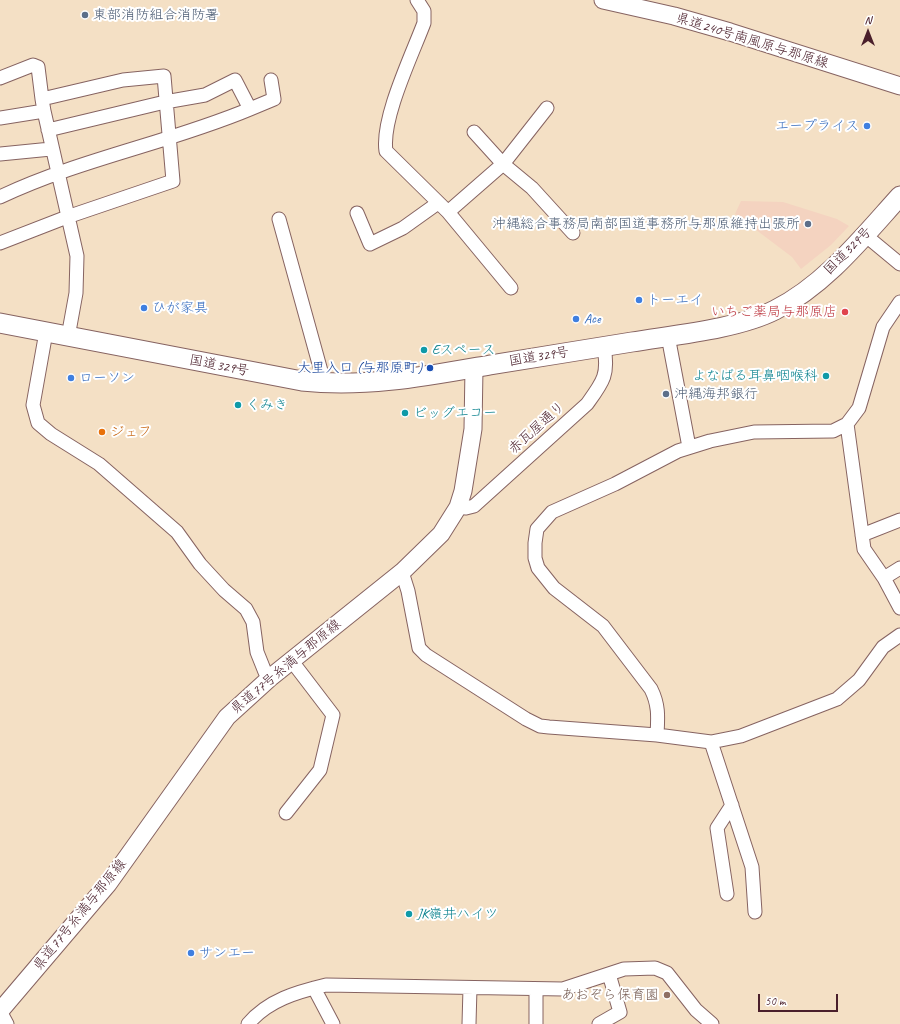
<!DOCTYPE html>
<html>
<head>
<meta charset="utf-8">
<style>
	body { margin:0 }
	#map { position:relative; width:900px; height:1024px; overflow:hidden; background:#f4e0c5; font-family:Caveat,sans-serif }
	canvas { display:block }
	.north { position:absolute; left:848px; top:12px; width:40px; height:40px; -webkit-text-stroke:3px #fff; paint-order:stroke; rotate:0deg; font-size:11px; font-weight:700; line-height:16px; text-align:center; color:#4a1f2b }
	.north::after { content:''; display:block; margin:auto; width:14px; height:18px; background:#4a1f2b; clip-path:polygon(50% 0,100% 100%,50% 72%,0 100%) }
	.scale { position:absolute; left:758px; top:994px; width:80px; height:18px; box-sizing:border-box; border:2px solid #4a1f2b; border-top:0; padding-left:5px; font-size:12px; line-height:14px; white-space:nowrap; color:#4a1f2b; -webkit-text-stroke:3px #fff; paint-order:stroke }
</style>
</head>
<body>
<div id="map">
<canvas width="900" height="1024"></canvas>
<div class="north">N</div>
<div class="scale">50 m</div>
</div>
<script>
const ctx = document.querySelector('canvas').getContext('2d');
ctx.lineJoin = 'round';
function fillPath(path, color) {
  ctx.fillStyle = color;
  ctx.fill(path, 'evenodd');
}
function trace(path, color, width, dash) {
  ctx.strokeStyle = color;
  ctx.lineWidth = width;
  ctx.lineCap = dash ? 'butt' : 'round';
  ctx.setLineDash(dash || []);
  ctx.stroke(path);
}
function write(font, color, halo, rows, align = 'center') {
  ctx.font = font + ' Caveat,"Klee One",sans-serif';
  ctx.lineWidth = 4;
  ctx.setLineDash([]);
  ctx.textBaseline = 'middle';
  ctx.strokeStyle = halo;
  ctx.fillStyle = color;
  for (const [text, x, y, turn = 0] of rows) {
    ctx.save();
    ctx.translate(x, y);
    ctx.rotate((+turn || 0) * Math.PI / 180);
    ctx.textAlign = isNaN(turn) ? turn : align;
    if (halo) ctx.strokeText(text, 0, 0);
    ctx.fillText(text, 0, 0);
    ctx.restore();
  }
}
fillPath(new Path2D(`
	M 741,201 L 783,202 L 837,219 L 849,226 L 831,245 L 801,269 L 792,257 L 735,214 Z`), '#f4d3c0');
const minor = new Path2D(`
	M 417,0 L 424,11 L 424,23 C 412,55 381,119 386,151 L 448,212 L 511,288
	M 0,78 L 33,65 L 38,67 L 42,99
	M 250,109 L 274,99 L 271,80
	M 0,118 L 44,111 L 77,256 L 76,293 L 68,337
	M 474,132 L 503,164 L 547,108
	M 0,154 L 51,149
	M 0,197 C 80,159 169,143 250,109 L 235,80 L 205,95 L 165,102 L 48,130
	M 448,212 L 503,164 L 532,188 L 573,233
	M 357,213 L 370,244 L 403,228 L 438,203
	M 279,219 L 321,371 L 322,383
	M 865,235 L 900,264
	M 0,243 L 67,217 L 173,181 L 164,76 L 123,80 L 42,99 L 44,111
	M 46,332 L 33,405 L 38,423 L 51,434 L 99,464 L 177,532 L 200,564 L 224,590 L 246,609 L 253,622 L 257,652 L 265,672 L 271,677
	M 668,336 L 689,447
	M 847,424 L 864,549 L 884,578 L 900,608
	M 458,507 L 466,508 L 474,506 L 587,404 C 603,382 609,375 604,347
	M 862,535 L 900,520
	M 402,572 L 408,591 L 419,648 L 426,655 L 526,719 L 540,726 L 549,727 L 657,735 L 711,742 L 741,736 L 837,699 L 859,680 L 883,647 L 900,635
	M 884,578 L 900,568
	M 657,735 C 658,717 659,705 651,689 L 603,626 L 554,588 L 538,568 L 535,558 L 535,543 L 537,529 L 552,512 L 615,484 L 678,451 L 710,441 L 754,432 L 833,431 L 847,424 L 859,408 L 883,327 L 900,302
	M 711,742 L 752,867 L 755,912
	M 286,813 L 320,770 L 333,715 L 291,660
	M 727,894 L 717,828 L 732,805
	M 314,988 L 333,1024
	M 536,990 L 536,1024
	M 0,1011 L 7,1024
	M 248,1024 C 268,1000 297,992 326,985 L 563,989 L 624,969 L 655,968 L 667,973 L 696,1010 L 712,1024
	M 469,1024 L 470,988
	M 599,1024 L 620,1012 L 609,974`);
const major = new Path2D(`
	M 603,0 L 674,16 L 730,32 L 900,86
	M 0,1011 L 108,884 L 227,717 L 271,677 L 402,572 L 441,534 L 458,507 L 463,491 L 473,429 L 474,368`);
const highway = new Path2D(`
	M 0,323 L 302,381 C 366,388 427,376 490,365 C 537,357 585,350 632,342 C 674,335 738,329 775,310 C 825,285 863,237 900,196`);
trace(minor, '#866361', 15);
trace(major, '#866361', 19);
trace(highway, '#866361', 21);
trace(minor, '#fff', 13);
trace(major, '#fff', 17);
trace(highway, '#fff', 19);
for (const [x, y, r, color] of [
	[85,15,4,"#5c6f8a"],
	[867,126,4,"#3f7fe0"],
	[808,224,4,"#5c6f8a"],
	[639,300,4,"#3f7fe0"],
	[144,308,4,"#3f7fe0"],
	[845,312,4,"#e0444e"],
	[576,319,4,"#3f7fe0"],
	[424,350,4,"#0f9aa8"],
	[430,368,4,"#1a4fb4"],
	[826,376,4,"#0f9aa8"],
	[71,378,4,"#3f7fe0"],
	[666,394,4,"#5c6f8a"],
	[238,405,4,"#0f9aa8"],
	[405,413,4,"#0f9aa8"],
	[102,432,4,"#e8710a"],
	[409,914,4,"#0f9aa8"],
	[191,953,4,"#3f7fe0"],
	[667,995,4,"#8d6e63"]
]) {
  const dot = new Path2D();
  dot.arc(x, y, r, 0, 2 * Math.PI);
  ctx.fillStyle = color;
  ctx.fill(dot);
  trace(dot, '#fff', 1.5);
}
write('14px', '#4e5e75', '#fff', [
	["東部消防組合消防署",93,15],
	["沖縄総合事務局南部国道事務所与那原維持出張所",800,224,"right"],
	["沖縄海邦銀行",674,394]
], 'left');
write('14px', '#4a1f2b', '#fff', [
	["県道240号南風原与那原線",752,41,17],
	["国道329号",848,251,-45],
	["国道329号",539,357,-9],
	["国道329号",219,366,11],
	["赤瓦屋通り",537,428,-42],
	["県道77号糸満与那原線",286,667,-40],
	["県道77号糸満与那原線",80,915,-51]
]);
write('14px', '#366cbe', '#fff', [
	["エープライス",859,126,"right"],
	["トーエイ",647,300],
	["ひが家具",152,308],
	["Ace",584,319],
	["ローソン",79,378],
	["サンエー",199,953]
], 'left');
write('14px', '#be3a42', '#fff', [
	["いちご薬局与那原店",837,312]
], 'right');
write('14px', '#0d838f', '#fff', [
	["Eスペース",432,350],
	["よなばる耳鼻咽喉科",818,376,"right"],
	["くみき",246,405],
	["ビッグエコー",413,413],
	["JK嶺井ハイツ",417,914]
], 'left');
write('14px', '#164399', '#fff', [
	["大里入口 (与那原町)",422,368]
], 'right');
write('14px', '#c56008', '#fff', [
	["ジェフ",110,432]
], 'left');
write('14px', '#785e54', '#fff', [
	["あおぞら保育園",659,995]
], 'right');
</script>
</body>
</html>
